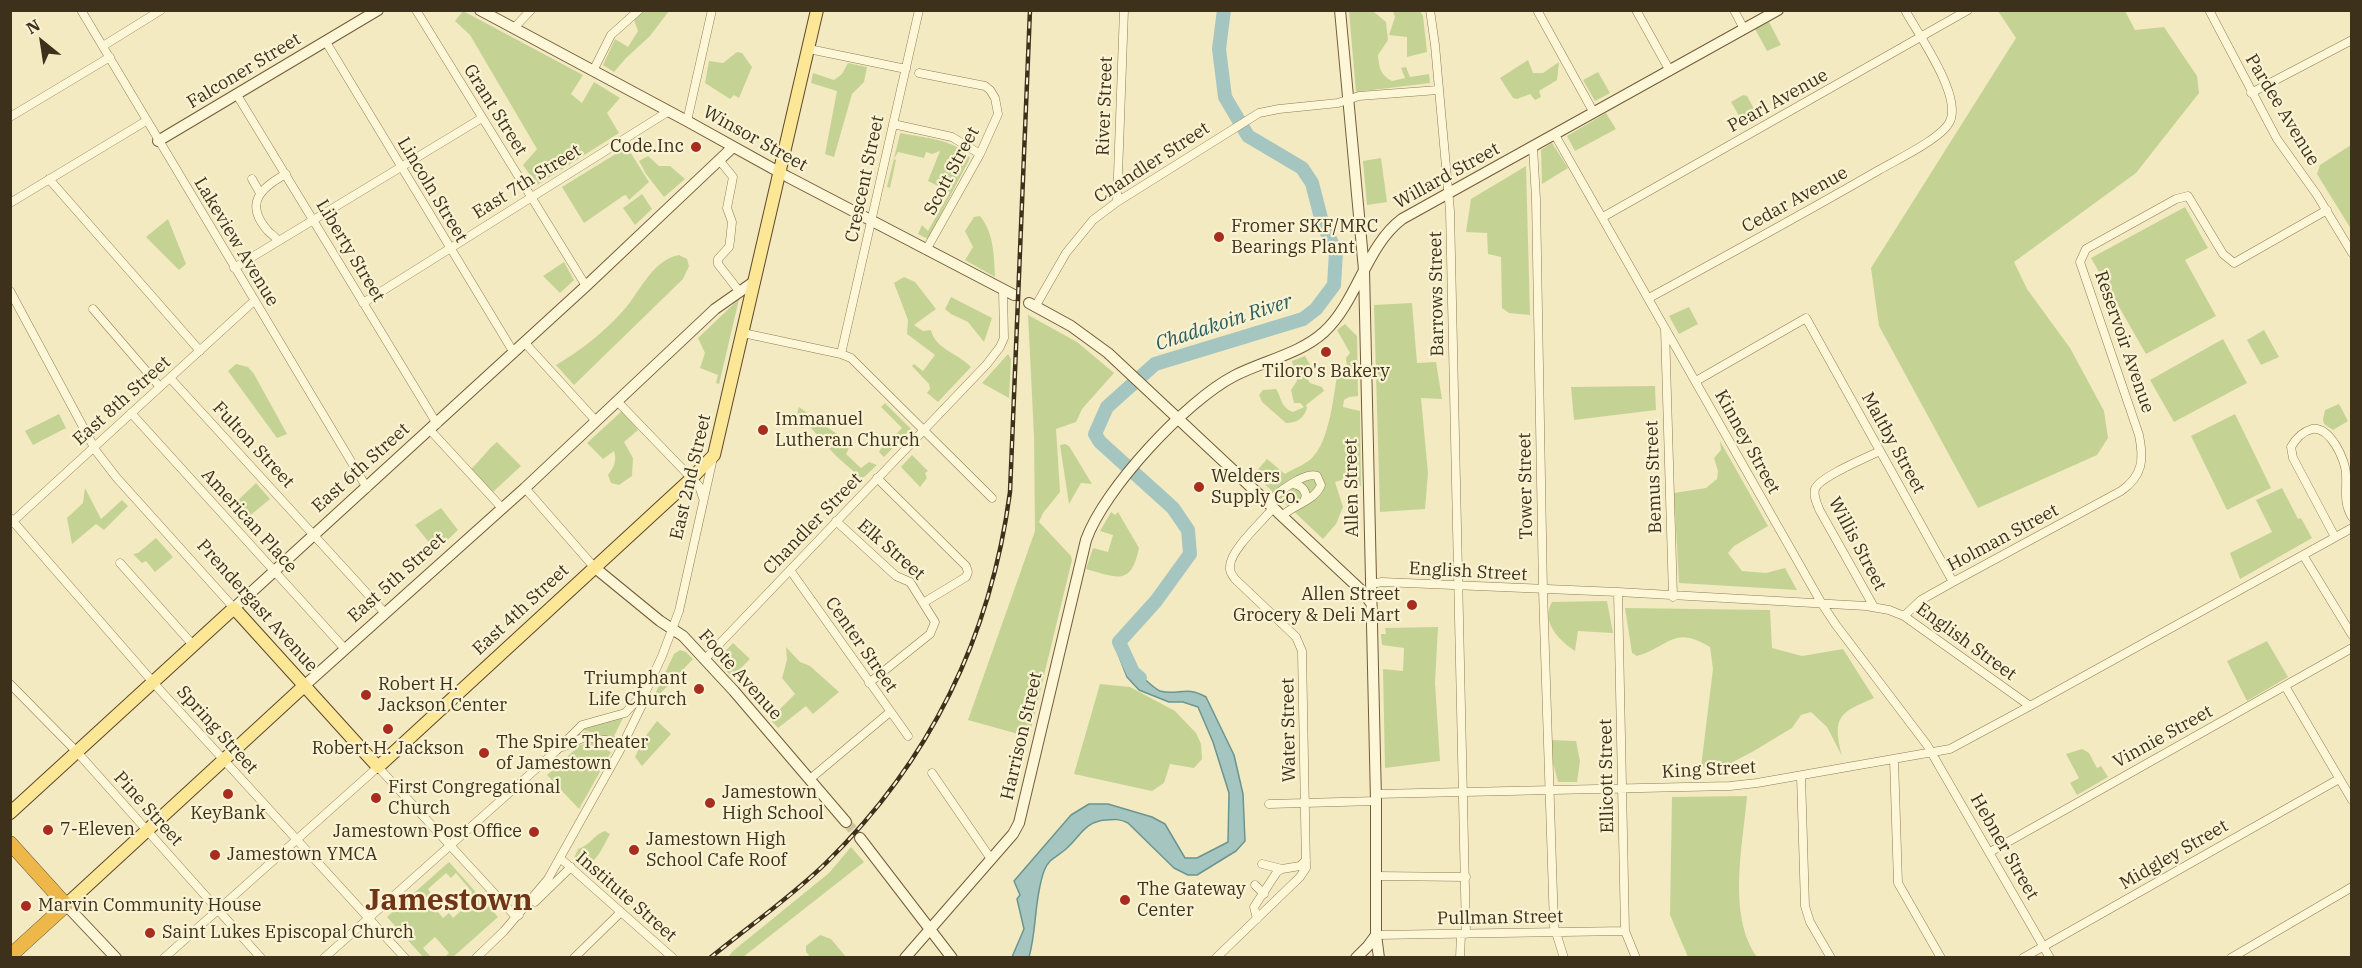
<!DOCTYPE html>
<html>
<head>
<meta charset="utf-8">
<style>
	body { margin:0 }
	#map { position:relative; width:2362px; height:968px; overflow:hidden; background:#f3eac2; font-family:"IBM Plex Serif",serif }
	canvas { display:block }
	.frame { position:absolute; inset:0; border:12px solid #3e311c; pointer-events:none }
	.north { position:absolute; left:12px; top:12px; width:60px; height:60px; -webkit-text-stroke:4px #faf3d3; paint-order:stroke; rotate:330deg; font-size:16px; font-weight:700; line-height:24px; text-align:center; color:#3e311c }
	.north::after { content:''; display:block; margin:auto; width:21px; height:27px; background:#3e311c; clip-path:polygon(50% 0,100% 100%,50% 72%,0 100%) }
</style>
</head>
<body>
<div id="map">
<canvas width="2362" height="968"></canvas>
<div class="frame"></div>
<div class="north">N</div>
</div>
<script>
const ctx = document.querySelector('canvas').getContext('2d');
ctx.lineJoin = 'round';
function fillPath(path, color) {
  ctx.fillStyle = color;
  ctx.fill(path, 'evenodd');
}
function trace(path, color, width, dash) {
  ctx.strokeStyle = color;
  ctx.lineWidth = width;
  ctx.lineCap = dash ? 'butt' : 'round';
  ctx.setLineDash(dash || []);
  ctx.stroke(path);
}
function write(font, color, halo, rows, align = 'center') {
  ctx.font = font + ' "IBM Plex Serif",serif';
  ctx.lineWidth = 4.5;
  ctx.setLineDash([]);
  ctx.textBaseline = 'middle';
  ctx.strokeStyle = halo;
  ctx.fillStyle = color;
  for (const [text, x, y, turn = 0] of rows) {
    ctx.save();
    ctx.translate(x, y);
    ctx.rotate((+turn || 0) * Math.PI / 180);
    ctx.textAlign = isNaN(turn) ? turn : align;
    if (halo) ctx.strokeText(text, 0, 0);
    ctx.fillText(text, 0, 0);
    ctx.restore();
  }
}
fillPath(new Path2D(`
	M 463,11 L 583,75 L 571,94 L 582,103 L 594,82 L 620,98 L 607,113 L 619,133 L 537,185 L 523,165 L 537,149 L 470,35 L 455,21 Z
	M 644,11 L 669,11 L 650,36 L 626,58 L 614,72 L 603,65 L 615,39 L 628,47 L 638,31 L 634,20 Z
	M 1349,11 L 1373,11 L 1386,22 L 1388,40 L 1378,55 C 1379,67 1380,75 1392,81 L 1405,78 L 1401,68 L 1406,67 L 1410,77 L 1429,74 L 1430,83 L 1356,92 Z
	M 1393,11 L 1420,11 L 1423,16 L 1427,52 L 1407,57 L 1407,37 L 1389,35 L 1395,17 Z
	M 1998,11 L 2125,11 L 2135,30 L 2164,27 L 2197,76 L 2199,93 L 2136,173 L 2014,262 L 2027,289 L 2070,348 L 2104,411 L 2108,438 L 2097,455 L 1978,508 L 1879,326 L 1871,268 L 2016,38 Z
	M 1769,22 L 1781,45 L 1767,51 L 1755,29 Z
	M 737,52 L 742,53 L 752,67 L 739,98 L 734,95 L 730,99 L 705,83 L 709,61 L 723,63 Z
	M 1528,60 L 1533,73 L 1543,73 L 1559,62 L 1557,80 L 1539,91 L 1541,97 L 1535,100 L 1530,94 L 1517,99 L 1513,98 L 1500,78 Z
	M 848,63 L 867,67 L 864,82 L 852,94 L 834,157 L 825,154 L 837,91 L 811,83 L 813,73 L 834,80 L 842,74 Z
	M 1598,72 L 1610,93 L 1595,101 L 1583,80 Z
	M 1743,95 L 1747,96 L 1759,118 L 1745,126 L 1731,102 Z
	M 1606,113 L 1616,129 L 1575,151 L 1567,136 Z
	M 901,133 C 923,138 956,139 970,158 L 928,239 L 918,234 L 922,225 L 928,231 L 950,192 L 928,181 L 940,151 L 932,154 L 926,152 L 924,158 L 898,152 L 894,159 L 896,160 L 890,188 L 887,187 L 900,134 Z
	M 1552,143 L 1568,168 L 1542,184 L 1541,150 Z
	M 2351,145 L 2351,229 L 2317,174 L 2320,165 Z
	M 627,147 L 649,182 L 629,200 L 626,195 L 623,196 L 584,223 L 562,187 Z
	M 648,156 L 659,166 L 670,166 L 685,179 L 664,197 L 646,174 L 639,161 Z
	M 1381,158 L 1387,202 L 1367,205 L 1363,161 Z
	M 1526,166 L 1530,315 L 1509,313 L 1502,308 L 1501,257 L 1488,254 L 1487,233 L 1466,232 L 1471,199 Z
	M 642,194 L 652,209 L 635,225 L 623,208 Z
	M 2185,207 L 2208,248 L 2185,260 L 2216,316 L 2146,354 L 2091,258 Z
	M 980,216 C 994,233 994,256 995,277 L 965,260 L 973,247 L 965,231 L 974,217 Z
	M 168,219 L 186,264 L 179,270 L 146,237 Z
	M 679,255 L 687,259 L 689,266 L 683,279 L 574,385 L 556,365 C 580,351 603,333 621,313 C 639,295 651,260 679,255 Z
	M 564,262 L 574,280 L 560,293 L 543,276 Z
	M 904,277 L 915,282 L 936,309 L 914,325 L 923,331 L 931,330 C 935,349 958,353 971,367 L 938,402 L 927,393 L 930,389 L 929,384 L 912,366 L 914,364 L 923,371 L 935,355 L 907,334 L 908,320 L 894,283 Z
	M 951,297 L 992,318 L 984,342 L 968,322 L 951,314 L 945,309 Z
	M 739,299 L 721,376 L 719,384 L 716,383 L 718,375 L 700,368 L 705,353 L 698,338 Z
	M 1412,303 L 1417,363 L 1436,362 L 1442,399 L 1421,398 L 1428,473 L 1425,509 L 1380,512 L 1374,305 Z
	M 1689,307 L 1698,324 L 1679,334 L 1669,316 Z
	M 1028,315 L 1077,342 L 1114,373 L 1082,409 L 1076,422 L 1056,429 L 1060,492 L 1043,513 L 1039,522 L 1071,556 L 1072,560 L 1029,737 L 968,720 L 1035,531 L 1034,436 Z
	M 1345,324 L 1357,336 L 1358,396 L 1349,397 L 1344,400 L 1343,407 L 1360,411 L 1361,486 L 1345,479 L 1335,482 L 1343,507 L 1336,524 L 1323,539 L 1254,474 L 1267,459 L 1285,474 C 1293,469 1306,464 1312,458 C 1330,440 1334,393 1338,369 L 1347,368 L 1346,358 L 1350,353 L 1337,330 Z
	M 2264,330 L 2279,357 L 2261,365 L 2247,340 Z
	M 2223,339 L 2247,383 L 2174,422 L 2150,380 Z
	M 1008,354 L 1011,359 L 1009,398 L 982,383 Z
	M 1305,356 L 1313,370 L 1304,371 L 1303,373 L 1310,383 L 1322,387 L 1324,391 L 1306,405 L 1307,408 C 1304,418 1297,423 1286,423 L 1262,402 L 1259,395 L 1263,390 L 1276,389 C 1282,398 1280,407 1293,412 L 1304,407 L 1300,403 L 1294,403 L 1291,390 L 1297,381 L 1292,361 Z
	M 236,364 L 248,367 L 254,374 L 287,434 L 277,438 L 228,371 Z
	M 1655,386 L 1656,410 L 1574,420 L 1571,387 Z
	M 885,403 L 911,429 L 884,457 L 879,452 L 884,443 L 883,439 L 887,435 L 891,439 L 902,428 L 881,407 Z
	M 2339,404 L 2348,421 L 2333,430 L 2324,424 L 2323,419 L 2325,410 Z
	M 799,407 L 851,444 L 846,454 L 861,468 L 869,462 L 877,465 L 862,479 L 835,455 L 811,428 L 804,425 L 804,428 L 794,426 Z
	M 622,411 L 638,430 L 624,442 L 633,458 L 632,476 L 619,485 L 611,483 L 608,475 C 614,467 617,461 614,451 L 603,459 L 587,443 Z
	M 59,414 L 66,428 L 33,445 L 25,431 Z
	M 2235,414 L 2271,488 L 2227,510 L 2191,436 Z
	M 1720,441 L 1768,526 L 1734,546 L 1728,553 L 1742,571 L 1766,573 L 1785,568 L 1797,590 L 1679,583 L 1674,493 L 1706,488 L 1717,479 L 1718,471 L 1714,458 L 1721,450 Z
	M 497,442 L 521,466 L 493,492 L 471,469 C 481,460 487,450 497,442 Z
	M 1065,444 L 1069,446 L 1092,484 L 1081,483 L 1069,504 L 1060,445 Z
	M 912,455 L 928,471 L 925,473 L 927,478 L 920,487 L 901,467 Z
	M 256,483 L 270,499 L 247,518 L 235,503 Z
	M 85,488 L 101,519 L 122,500 L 128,506 L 104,530 L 96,524 L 72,544 L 67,518 L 83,503 Z
	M 2282,488 L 2298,519 L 2301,518 L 2312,538 L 2240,579 L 2230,553 L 2272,532 L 2256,500 Z
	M 441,508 L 458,530 L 436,551 L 415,525 Z
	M 1111,512 L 1115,515 L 1118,512 L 1139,548 C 1131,586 1118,578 1086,569 L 1093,548 L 1108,552 L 1113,535 L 1100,531 Z
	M 156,538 L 173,557 L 155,572 L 146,561 L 142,563 L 133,554 L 138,553 Z
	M 1607,601 L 1613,633 L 1578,631 L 1575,651 C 1560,641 1540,622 1552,602 Z
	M 1625,608 L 1770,610 L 1772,648 L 1802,656 L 1843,649 L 1874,698 C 1839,713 1832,716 1842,756 L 1827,727 L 1811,712 L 1801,715 L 1792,728 L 1752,752 L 1729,764 L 1701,767 L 1713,669 L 1710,647 C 1673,625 1671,646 1637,656 L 1632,653 Z
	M 1438,627 L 1435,683 L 1440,761 L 1385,768 L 1383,669 L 1403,671 L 1404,648 L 1382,645 L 1381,634 L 1386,634 L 1385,628 Z
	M 2267,641 L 2288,677 L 2247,701 L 2227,661 Z
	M 733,643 L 750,659 L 732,677 L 717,660 Z
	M 786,647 L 800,662 L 810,666 L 839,692 L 813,714 L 806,706 L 778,728 L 770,719 L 795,694 L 782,678 L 787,660 Z
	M 680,650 L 686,652 L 693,659 L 657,697 L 656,692 L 674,654 Z
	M 1100,684 L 1130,687 L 1175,711 L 1196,733 L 1201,744 L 1202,759 L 1194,768 L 1170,764 L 1164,783 L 1152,791 L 1074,774 Z
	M 624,716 L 613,738 L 583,730 L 584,727 Z
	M 657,721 L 671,734 L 642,766 L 635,757 L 644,738 Z
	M 1550,740 L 1576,741 L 1580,761 L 1577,782 L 1558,782 L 1551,755 Z
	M 593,743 L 611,752 L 579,809 L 547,775 L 580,745 Z
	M 2082,749 L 2089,753 L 2097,768 L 2101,766 L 2108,777 L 2077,795 L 2070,783 L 2079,778 L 2066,754 Z
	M 1747,796 C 1743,845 1727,915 1757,957 L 1688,957 L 1670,915 L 1672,797 Z
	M 605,831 L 610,834 C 602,848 597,863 582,867 L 574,858 L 578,849 C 592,844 593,835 605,831 Z
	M 851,847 L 864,862 L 743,957 L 728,957 L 733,951 L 829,873 Z
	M 449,862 L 498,917 L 453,957 L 445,957 L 449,953 L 435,937 L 423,948 L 431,957 L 423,957 L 387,917 ZM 446,873 L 451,878 L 456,873 L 472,892 L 468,896 L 472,901 L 453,918 L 449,913 L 443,918 L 427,899 L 432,895 L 428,889 Z
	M 820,935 L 831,939 L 846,957 L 807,957 L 809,955 L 806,952 L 806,946 Z`), '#c4d394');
const water = new Path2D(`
	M 1118,654 C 1126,661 1152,688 1160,691 C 1179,696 1186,685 1206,697 L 1234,755 L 1243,794 L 1245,841 L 1236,851 L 1197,875 L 1188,875 L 1174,868 L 1128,823 C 1120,819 1115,819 1106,820 C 1085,821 1080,837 1066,849 C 1057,857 1049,858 1044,871 C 1034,899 1037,929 1029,957 L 1012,957 L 1024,929 L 1017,899 L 1020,895 L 1014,881 L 1071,815 L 1089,804 L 1108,804 L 1152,817 L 1165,824 L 1185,858 L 1197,858 L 1228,842 L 1229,793 L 1213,742 L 1198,707 L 1183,702 L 1169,702 L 1139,690 L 1127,677 Z`);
fillPath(water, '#a5c6c0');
trace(water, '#6a9590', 1.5);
trace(new Path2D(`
	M 1140,678 L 1133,672 L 1119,642 L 1156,601 L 1190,554 L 1188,530 L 1173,508 L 1100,442 L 1095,434 L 1107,407 L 1155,364 L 1303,319 L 1316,309 L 1334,285 L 1336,252 L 1322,222 L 1312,183 L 1302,168 L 1248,136 L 1225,97 L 1219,49 L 1224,10`), '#a5c6c0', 14);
trace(new Path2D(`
	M 846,822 L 860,838`), '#cfc5a1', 10, [10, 5]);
const street = new Path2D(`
	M 81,10 L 367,488
	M 416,10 L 586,286
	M 1430,10 L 1435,45 L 1450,211 L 1466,934
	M 1537,10 L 1594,113
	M 1636,10 L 1670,71
	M 1734,10 L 1744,29
	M 2209,10 L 2277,139 L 2317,195 L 2352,253
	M 514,28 L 531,10
	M 326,42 L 514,353
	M 103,46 L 161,10
	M 809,49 L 906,69
	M 593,71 L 611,35 L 639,10
	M 919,73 L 985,86 L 990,90 L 995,98 L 998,114 L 980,154 L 926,250
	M 2251,93 L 2352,40
	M 237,95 L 437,424
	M 10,117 L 110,57
	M 687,121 L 712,10
	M 893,124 L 952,137 L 980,154
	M 1555,135 L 1822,604 L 1836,625 L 1927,745 L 2050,958
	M 1533,147 L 1536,199 L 1543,591 L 1554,926 L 1564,958
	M 720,161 L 733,177 L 727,208 L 732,222 L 730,241 L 729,247 L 718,259 L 718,264 L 739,291
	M 49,179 L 200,351
	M 252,179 L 260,193
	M 1117,202 L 1124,10
	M 10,203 L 146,121
	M 1603,217 L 1968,10
	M 278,241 C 275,236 272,235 268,231 C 244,204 260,188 286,174
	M 234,268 L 482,118
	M 10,291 L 96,451 L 116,477 L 234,608
	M 1649,298 C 1726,256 1803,214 1879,170 C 1896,160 1943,138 1950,121 C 1962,95 1918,34 1905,10
	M 363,303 L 669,111
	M 1035,307 L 1066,253 L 1093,220 L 1117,202 L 1259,113 L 1279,109 L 1338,103 L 1359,96 L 1438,90
	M 93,309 L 160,387
	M 1665,329 L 1673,597
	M 743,333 L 841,354 L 851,358 L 992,498
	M 525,343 L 596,421
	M 841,354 L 919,10
	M 170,378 L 385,613
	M 1696,381 L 1806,318 L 1953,582
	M 617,401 L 699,486 L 703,498
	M 131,413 L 345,649
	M 430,430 L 502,508
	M 877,478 L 966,566 L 968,572 L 966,577 L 923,603
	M 1293,484 C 1300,485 1305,489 1306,496 L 1304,501
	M 525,488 L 594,567
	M 1268,503 C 1275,494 1305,471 1317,476 L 1321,485 C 1315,501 1293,505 1282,516
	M 10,518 L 159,689 L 405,958
	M 836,521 L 896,576 L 910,582 L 935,622 L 930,634 L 869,683
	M 10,524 L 254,301
	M 2335,537 L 2293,458 L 2291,447 C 2296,438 2302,432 2312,429 C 2330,426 2346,460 2346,475 C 2347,491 2343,502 2352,517
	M 2303,555 L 2352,635
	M 120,563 L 193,645
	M 790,570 L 908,736
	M 1371,584 L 1382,582 L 1618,592 L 1866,606 L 1889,610 L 1904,616 L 2030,706 L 2352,528
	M 1618,592 L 1625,931 L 1636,958
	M 1874,607 L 1820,511 C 1817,504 1813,496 1815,489 C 1819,477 1868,457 1880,451
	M 1904,616 L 1921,600 L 1953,582 L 2121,491 C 2143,476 2144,459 2139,435 L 2080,262 L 2086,249 L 2176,199 L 2188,196 L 2223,254 L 2234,263 L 2327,210
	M 705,659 L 987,364 L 1000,347 L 1004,338 L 1003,290
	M 10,684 L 77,752 L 261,958
	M 2285,686 L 2352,800
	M 562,747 L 585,737 L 624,743
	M 1894,759 L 1898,883 L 1941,958
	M 932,773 L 991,859
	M 1801,776 L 1805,906 L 1810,922 L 1831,958
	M 810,779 L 890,712
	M 1376,794 L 1730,786 L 1757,783 L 1950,749 L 2030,706
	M 1269,804 L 1376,801
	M 1990,852 L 2352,648
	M 560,858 L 673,958
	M 1262,864 L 1282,869
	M 1377,876 L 1466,877
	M 1255,885 L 1264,894
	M 535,902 L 571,867
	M 1257,919 L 1254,907 L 1277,872 L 1282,869 L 1300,866 L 1306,860
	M 1376,935 L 1625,931
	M 164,958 L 378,767 L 516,917 L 519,915
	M 324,958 L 556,751 L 582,725 L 625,713 L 645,692
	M 476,958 L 504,931 L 548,879 L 619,752 L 643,703 L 646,691 L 662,656 L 679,611 L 713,458
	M 574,958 L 621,912
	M 1216,958 L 1300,877 L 1306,868 L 1302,651 L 1296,637 L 1235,579 C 1232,575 1229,571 1230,566 C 1231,549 1262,522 1273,508
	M 1460,958 L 1461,934
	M 2023,958 L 2339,779
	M 2231,958 L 2352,887`);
const secondary = new Path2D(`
	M 480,10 L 687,121 L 788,177 L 1014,295
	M 1340,10 L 1364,270 L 1376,801 L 1376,935 L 1368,946 L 1356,958
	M 158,141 L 378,10
	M 1029,303 L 1071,326 L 1108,353 L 1363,592 L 1371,603
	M 594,567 L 660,621 L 683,636 L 734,691 L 846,822
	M 234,608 L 586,286 L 733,147
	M 304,686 L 525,488 L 715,309 L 755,281
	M 860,838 L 952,958
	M 66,905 L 116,958
	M 1376,935 L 1379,958
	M 905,958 L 1013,834 L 1019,823 L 1086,540 C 1104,489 1186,401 1234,376 C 1263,361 1300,354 1324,332 C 1357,302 1366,246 1402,219 L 1778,10`);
const primary = new Path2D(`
	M 10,813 L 234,608 L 378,767 L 691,479 L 714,455 L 817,10
	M 66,905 L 304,686`);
const highway = new Path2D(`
	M 10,843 L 66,905 L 10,956`);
trace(street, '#907c56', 9);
trace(secondary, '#725c3a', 12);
trace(primary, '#5d482b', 14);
trace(highway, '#5d482b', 15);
trace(street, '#fdf6d7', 8);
trace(secondary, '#fdf6d7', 10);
trace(primary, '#fbe796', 12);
trace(highway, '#edb849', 14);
const rail = new Path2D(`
	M 710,958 C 748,927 791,897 826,863 C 930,761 991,636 1010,492 L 1030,10`);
trace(rail, '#3e311c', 4.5);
trace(rail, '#faf3d3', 2, [7]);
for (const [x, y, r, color] of [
	[696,147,6,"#a72e1f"],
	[1219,237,6,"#a72e1f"],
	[1326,352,6,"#a72e1f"],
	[763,430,6,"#a72e1f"],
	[1199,487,6,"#a72e1f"],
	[1412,605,6,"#a72e1f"],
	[699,689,6,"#a72e1f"],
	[366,695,6,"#a72e1f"],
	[388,729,6,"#a72e1f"],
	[484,753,6,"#a72e1f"],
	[228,794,6,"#a72e1f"],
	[376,798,6,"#a72e1f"],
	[710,803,6,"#a72e1f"],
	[48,830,6,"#a72e1f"],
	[534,832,6,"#a72e1f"],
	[634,850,6,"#a72e1f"],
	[215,855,6,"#a72e1f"],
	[1125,900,6,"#a72e1f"],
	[26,906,6,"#a72e1f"],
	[150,933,6,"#a72e1f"]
]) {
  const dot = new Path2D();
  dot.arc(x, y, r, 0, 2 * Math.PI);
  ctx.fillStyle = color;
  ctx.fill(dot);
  trace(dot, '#faf3d3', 2);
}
write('18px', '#3e311c', '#faf3d3', [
	["Falconer Street",244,71,-31],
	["Pearl Avenue",1778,101,-29],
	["River Street",1105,106,-88],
	["Grant Street",495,110,58],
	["Pardee Avenue",2282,110,59],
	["Winsor Street",755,139,29],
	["Chandler Street",1152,163,-33],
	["Scott Street",952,171,-62],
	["Willard Street",1447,176,-29],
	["Crescent Street",865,179,-78],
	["East 7th Street",527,182,-32],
	["Lincoln Street",432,190,59],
	["Cedar Avenue",1795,200,-29],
	["Lakeview Avenue",236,242,59],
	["Liberty Street",350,251,59],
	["Barrows Street",1437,294,-91],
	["Reservoir Avenue",2124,342,71],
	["East 8th Street",122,401,-42],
	["Kinney Street",1747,442,61],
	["Maltby Street",1893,443,61],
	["Fulton Street",253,445,47],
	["East 6th Street",361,468,-42],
	["East 2nd Street",691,477,-77],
	["Bemus Street",1654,477,-92],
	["Tower Street",1526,486,-91],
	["Allen Street",1352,488,-91],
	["American Place",249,521,48],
	["Chandler Street",813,524,-46],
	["Holman Street",2003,538,-28],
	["Willis Street",1857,544,62],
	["Elk Street",891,550,41],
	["English Street",1468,572,3],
	["East 5th Street",397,578,-42],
	["Prendergast Avenue",257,606,48],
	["East 4th Street",521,610,-43],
	["English Street",1966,642,36],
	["Center Street",861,645,55],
	["Foote Avenue",740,675,48],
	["Spring Street",217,730,48],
	["Water Street",1289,730,-91],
	["Harrison Street",1022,736,-77],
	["Vinnie Street",2163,737,-29],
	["King Street",1709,770,-3],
	["Ellicott Street",1607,776,-91],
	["Pine Street",148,809,48],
	["Hebner Street",2004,847,60],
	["Midgley Street",2174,855,-30],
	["Institute Street",626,897,41],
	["Pullman Street",1500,918,-1]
]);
write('18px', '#3e311c', '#faf3d3', [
	["Code.Inc",684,147,"right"],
	["Fromer SKF/MRC",1231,227],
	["Bearings Plant",1231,248],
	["Tiloro's Bakery",1326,372,"center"],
	["Immanuel",775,420],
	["Lutheran Church",775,441],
	["Welders",1211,477],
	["Supply Co.",1211,498],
	["Allen Street",1400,595,"right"],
	["Grocery & Deli Mart",1400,616,"right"],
	["Triumphant",687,679,"right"],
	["Life Church",687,700,"right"],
	["Robert H.",378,685],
	["Jackson Center",378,706],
	["The Spire Theater",496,743],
	["of Jamestown",496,764],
	["Robert H. Jackson",388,749,"center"],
	["First Congregational",388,788],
	["Church",388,809],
	["Jamestown",722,793],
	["High School",722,814],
	["KeyBank",228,814,"center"],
	["7-Eleven",60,830],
	["Jamestown Post Office",522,832,"right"],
	["Jamestown High",646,840],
	["School Cafe Roof",646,861],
	["Jamestown YMCA",227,855],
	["The Gateway",1137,890],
	["Center",1137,911],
	["Marvin Community House",38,906],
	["Saint Lukes Episcopal Church",162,933]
], 'left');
write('italic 20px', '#2a5d60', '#faf3d3', [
	["Chadakoin River",1224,323,-18]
]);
write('bold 30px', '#703416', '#faf3d3', [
	["Jamestown",449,901]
]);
</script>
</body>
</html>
